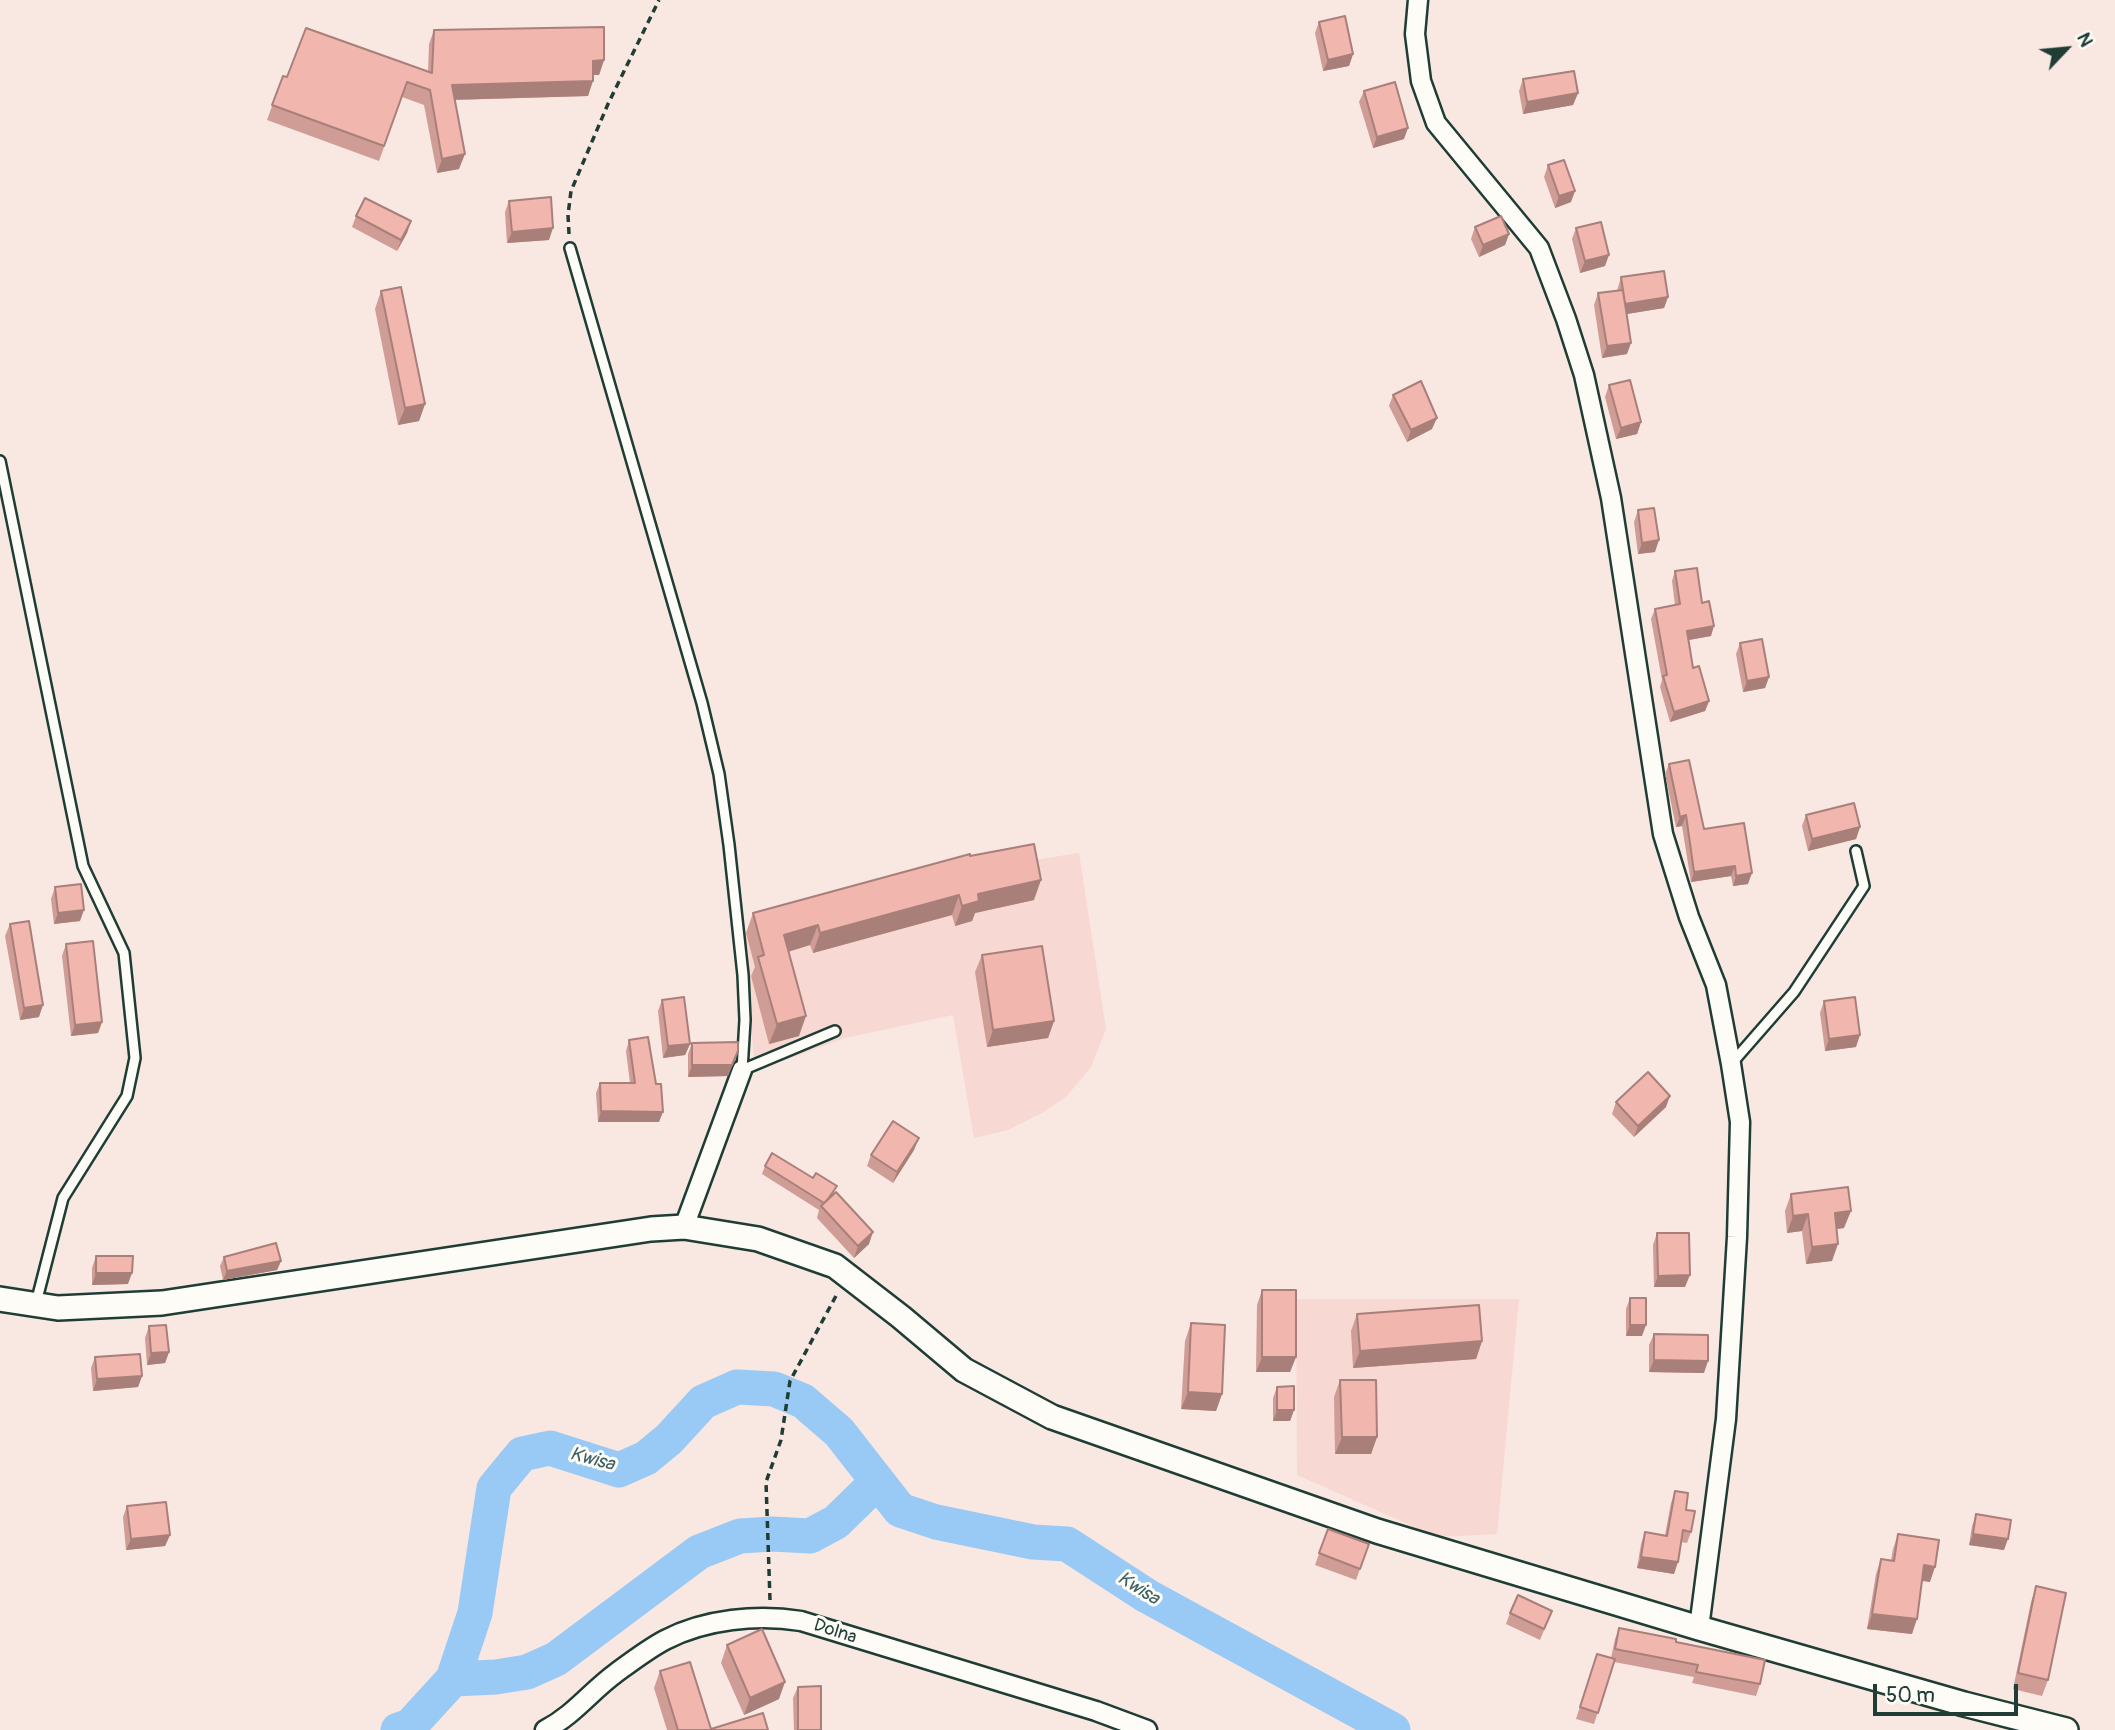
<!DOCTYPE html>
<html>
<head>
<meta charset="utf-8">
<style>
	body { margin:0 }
	#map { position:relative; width:2115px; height:1730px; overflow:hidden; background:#f9e7e1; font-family:Pangolin,sans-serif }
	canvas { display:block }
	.north { position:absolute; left:2031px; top:14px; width:70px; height:70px; -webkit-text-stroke:5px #fdfcf7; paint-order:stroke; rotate:64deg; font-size:19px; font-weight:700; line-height:28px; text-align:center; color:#1f3d34 }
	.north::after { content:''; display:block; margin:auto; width:24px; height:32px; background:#1f3d34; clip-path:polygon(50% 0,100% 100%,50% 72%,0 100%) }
	.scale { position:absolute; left:1873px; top:1684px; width:145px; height:32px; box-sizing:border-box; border:4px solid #1f3d34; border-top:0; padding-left:9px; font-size:21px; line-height:24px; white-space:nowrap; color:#1f3d34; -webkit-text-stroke:5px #fdfcf7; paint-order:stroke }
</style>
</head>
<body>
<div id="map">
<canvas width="2115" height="1730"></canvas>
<div class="north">N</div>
<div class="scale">50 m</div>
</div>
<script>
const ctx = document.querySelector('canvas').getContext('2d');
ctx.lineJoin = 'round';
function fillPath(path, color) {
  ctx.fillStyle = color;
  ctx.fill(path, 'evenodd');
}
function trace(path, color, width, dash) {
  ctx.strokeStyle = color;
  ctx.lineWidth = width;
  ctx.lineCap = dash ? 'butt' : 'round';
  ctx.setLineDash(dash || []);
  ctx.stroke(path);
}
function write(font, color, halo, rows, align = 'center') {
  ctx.font = font + ' Pangolin,sans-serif';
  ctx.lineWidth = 6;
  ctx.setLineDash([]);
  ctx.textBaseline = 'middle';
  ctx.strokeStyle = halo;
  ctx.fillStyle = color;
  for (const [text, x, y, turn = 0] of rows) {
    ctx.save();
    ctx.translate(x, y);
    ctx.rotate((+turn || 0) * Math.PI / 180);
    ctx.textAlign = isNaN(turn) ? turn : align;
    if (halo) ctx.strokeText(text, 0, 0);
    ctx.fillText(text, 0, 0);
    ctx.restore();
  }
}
fillPath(new Path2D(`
	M 1079,853 L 1106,1029 L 1091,1067 L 1066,1097 L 1042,1113 L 1008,1130 L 974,1138 L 953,1015 L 845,1038 L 755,1071 L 743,932 L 964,871 Z
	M 1296,1299 L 1519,1299 L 1497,1534 L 1437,1537 L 1297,1475 Z`), '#f7d8d2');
trace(new Path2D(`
	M 453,1679 L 496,1677 L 527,1672 L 556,1659 L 699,1552 L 740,1536 L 772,1534 L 810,1536 L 836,1522 L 877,1482
	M 398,1730 L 410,1726 L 453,1679 L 475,1613 L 494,1488 L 522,1454 L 550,1448 L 619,1470 L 646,1458 L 669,1439 L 703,1402 L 737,1387 L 774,1389 L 803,1401 L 839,1432 L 900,1510 L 936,1522 L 1033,1542 L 1067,1544 L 1147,1596 L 1393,1730`), '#99c9f5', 35);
const lane = new Path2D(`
	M 570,248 L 702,703 L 719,774 L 729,845 L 743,975 L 745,1020 L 742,1070 L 835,1031
	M 0,461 L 83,866 L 124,953 L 135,1058 L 127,1096 L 63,1198 L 36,1303
	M 1732,1063 L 1794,992 L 1864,886 L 1856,851`);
const street = new Path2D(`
	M 1418,0 L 1415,34 L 1421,81 L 1436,123 L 1539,248 L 1566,319 L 1584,375 L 1611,498 L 1663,834 L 1689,917 L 1716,985 L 1731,1064 L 1740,1122 L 1737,1237 L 1726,1419 L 1699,1628
	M 684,1227 L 742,1070
	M 545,1730 C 574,1715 590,1692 616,1673 C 631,1662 648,1649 665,1640 C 705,1619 758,1614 801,1621 L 1096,1711 L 1147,1730`);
const secondary = new Path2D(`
	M 0,1299 L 58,1308 L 162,1303 L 651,1229 L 684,1227 L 758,1239 L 835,1266 L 901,1317 L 964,1370 L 1052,1417 L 1377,1531 L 1699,1628 L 1964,1704 L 2066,1730`);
trace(lane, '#1f3d34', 14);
trace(street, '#1f3d34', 23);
trace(secondary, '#1f3d34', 28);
trace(new Path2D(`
	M 569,234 L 568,215 L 571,191 L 608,104 L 659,0
	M 770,1600 L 766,1482 L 781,1440 L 790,1381 L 837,1294`), '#1f3d34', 3.5, [7, 5]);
trace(lane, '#fdfcf7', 9);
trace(street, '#fdfcf7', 18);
trace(secondary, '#fdfcf7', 23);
fillPath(new Path2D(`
	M 1319,22 L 1353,54 L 1349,66 L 1323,71 L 1315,33 Z
	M 434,30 L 604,60 L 599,75 L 593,75 L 588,96 L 454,100 L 459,169 L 437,173 L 424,105 L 402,97 L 379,161 L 267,120 L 283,76 L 287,77 L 428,72 L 429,44 Z
	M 1523,79 L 1578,93 L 1573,105 L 1523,114 L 1519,91 Z
	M 1364,91 L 1404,139 L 1373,148 L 1359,102 Z
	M 1548,165 L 1571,202 L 1555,208 L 1544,177 Z
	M 509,201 L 549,240 L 507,243 L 505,212 Z
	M 356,216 L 411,221 L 407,233 L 397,251 L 352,227 Z
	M 1475,227 L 1509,234 L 1505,245 L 1479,257 L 1471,239 Z
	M 1576,228 L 1605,266 L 1580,273 L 1572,239 Z
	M 1621,277 L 1668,297 L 1664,308 L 1626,314 L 1627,354 L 1602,358 L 1594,305 L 1598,293 L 1617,291 Z
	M 381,291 L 425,404 L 419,421 L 398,425 L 375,309 Z
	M 1609,385 L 1641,422 L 1637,434 L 1616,439 L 1605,397 Z
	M 1393,395 L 1432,429 L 1407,442 L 1389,406 Z
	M 1638,510 L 1655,552 L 1638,554 L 1634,522 Z
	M 1675,571 L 1702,603 L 1711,636 L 1689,640 L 1693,668 L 1709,701 L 1705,711 L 1670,722 L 1660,687 L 1662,680 L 1651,619 L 1655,609 L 1675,605 L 1672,581 Z
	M 1740,643 L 1769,677 L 1765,688 L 1743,692 L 1736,654 Z
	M 1669,764 L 1704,829 L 1748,884 L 1733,886 L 1731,876 L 1691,882 L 1682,826 L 1676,827 L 1665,774 Z
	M 1806,815 L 1860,827 L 1856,839 L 1808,851 L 1802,826 Z
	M 970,856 L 1034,900 L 975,913 L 972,921 L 955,926 L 952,915 L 813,953 L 810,945 L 788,952 L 799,1036 L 769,1044 L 751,976 L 755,967 L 746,933 L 753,913 Z
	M 55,887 L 80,921 L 54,924 L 51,899 Z
	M 10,924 L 39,1017 L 20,1020 L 5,936 Z
	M 66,944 L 102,1022 L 98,1033 L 71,1036 L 62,956 Z
	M 982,955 L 1054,1021 L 1048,1038 L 987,1047 L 975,972 Z
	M 662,1000 L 690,1044 L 685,1055 L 663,1058 L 658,1011 Z
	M 1824,1001 L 1856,1047 L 1825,1051 L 1820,1013 Z
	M 629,1040 L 659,1122 L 598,1122 L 596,1093 L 600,1083 L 630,1083 L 626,1051 Z
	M 692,1043 L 738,1051 L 728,1076 L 688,1077 L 688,1054 Z
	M 1616,1102 L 1666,1107 L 1634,1137 L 1612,1114 Z
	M 914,1150 L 893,1183 L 867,1166 L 871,1155 Z
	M 765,1166 L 833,1195 L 869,1244 L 854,1258 L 817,1218 L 819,1210 L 762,1174 Z
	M 1791,1194 L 1844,1228 L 1837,1229 L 1832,1261 L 1806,1264 L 1802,1231 L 1787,1233 L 1785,1211 Z
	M 1657,1233 L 1685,1287 L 1654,1287 L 1653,1245 Z
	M 96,1256 L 128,1284 L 92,1285 L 92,1268 Z
	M 224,1257 L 281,1261 L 277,1270 L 223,1280 L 220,1266 Z
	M 1262,1290 L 1296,1357 L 1290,1372 L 1256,1372 L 1257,1305 Z
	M 1630,1298 L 1642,1336 L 1626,1336 L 1626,1309 Z
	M 1357,1314 L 1482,1341 L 1476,1359 L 1353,1368 L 1351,1331 Z
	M 1191,1323 L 1222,1394 L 1216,1411 L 1181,1409 L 1185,1341 Z
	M 149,1326 L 169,1352 L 165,1363 L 147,1365 L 145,1338 Z
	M 1654,1334 L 1704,1373 L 1649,1372 L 1649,1345 Z
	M 95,1357 L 142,1376 L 138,1387 L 93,1391 L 91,1368 Z
	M 1340,1380 L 1377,1437 L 1371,1454 L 1335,1454 L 1334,1397 Z
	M 1277,1387 L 1294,1410 L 1290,1421 L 1273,1421 L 1273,1398 Z
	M 1675,1491 L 1686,1510 L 1691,1532 L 1687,1543 L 1681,1542 L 1674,1574 L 1637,1568 L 1641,1544 L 1645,1532 L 1665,1535 L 1671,1503 Z
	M 127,1506 L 170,1535 L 165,1546 L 126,1550 L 123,1517 Z
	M 1976,1514 L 2004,1550 L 1969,1545 L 1972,1526 Z
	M 1328,1529 L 1369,1544 L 1356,1580 L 1315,1565 Z
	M 1898,1534 L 1930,1582 L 1922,1581 L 1912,1634 L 1867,1629 L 1876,1574 L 1881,1559 L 1891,1560 L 1893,1549 Z
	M 2036,1586 L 2048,1680 L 2042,1696 L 2013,1689 L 2031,1602 Z
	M 1552,1611 L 1540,1640 L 1506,1624 L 1510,1613 Z
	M 1619,1628 L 1676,1642 L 1760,1684 L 1756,1696 L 1692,1683 L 1694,1677 L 1614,1662 L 1594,1724 L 1576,1719 L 1597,1654 L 1611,1658 L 1615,1639 Z
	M 727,1645 L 779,1699 L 744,1715 L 721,1663 Z
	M 660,1671 L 711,1729 L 768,1730 L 667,1730 L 654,1688 Z
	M 798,1687 L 821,1730 L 794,1730 L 793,1698 Z`), '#cf9d96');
fillPath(new Path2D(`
	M 1353,54 L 1349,66 L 1323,71 L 1328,60 Z
	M 604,60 L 599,75 L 587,75 L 593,61 Z
	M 593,81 L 588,96 L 446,100 L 452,85 Z
	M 1578,93 L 1573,105 L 1523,114 L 1527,102 Z
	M 1408,128 L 1404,139 L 1373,148 L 1377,137 Z
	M 465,154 L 459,169 L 437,173 L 442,159 Z
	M 1575,191 L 1571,202 L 1555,208 L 1559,196 Z
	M 411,221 L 407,233 L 397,251 L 401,240 Z
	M 553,228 L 549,240 L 507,243 L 512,232 Z
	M 1509,234 L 1505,245 L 1479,257 L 1483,245 Z
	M 1609,255 L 1605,266 L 1580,273 L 1585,261 Z
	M 1668,297 L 1664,308 L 1621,315 L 1625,304 Z
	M 1631,343 L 1627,354 L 1602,358 L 1607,346 Z
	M 425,404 L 419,421 L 398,425 L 405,408 Z
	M 1437,418 L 1432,429 L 1407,442 L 1411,430 Z
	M 1641,422 L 1637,434 L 1616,439 L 1621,428 Z
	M 1659,540 L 1655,552 L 1638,554 L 1642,543 Z
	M 1714,626 L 1711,636 L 1683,641 L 1687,631 Z
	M 1769,677 L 1765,688 L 1743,692 L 1747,681 Z
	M 1709,701 L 1705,711 L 1670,722 L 1674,712 Z
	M 1686,815 L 1682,826 L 1676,827 L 1680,817 Z
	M 1860,827 L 1856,839 L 1808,851 L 1812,839 Z
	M 1735,866 L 1731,876 L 1691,882 L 1694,872 Z
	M 1752,873 L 1748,884 L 1733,886 L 1736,876 Z
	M 1041,880 L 1034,900 L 975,913 L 972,921 L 955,926 L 962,906 L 978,894 Z
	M 959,895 L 952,915 L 813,953 L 820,933 Z
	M 84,910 L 80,921 L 54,924 L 58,913 Z
	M 818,925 L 810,945 L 777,955 L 784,935 Z
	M 43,1005 L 39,1017 L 20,1020 L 24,1008 Z
	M 806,1016 L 799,1036 L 769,1044 L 777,1024 Z
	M 1054,1021 L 1048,1038 L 987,1047 L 993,1030 Z
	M 102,1022 L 98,1033 L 71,1036 L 75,1025 Z
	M 1860,1035 L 1856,1047 L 1825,1051 L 1829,1039 Z
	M 690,1044 L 685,1055 L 663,1058 L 668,1046 Z
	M 738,1051 L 728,1076 L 688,1077 L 692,1065 Z
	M 1670,1096 L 1666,1107 L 1634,1137 L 1638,1126 Z
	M 601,1111 L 663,1112 L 659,1122 L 598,1122 Z
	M 919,1138 L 914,1150 L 893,1183 L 897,1172 Z
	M 1851,1211 L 1844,1228 L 1829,1230 L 1835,1213 Z
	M 1808,1214 L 1802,1231 L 1787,1233 L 1793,1216 Z
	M 873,1232 L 869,1244 L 854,1258 L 858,1246 Z
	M 1838,1244 L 1832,1261 L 1806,1264 L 1812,1247 Z
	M 281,1261 L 277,1270 L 223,1280 L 227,1271 Z
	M 96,1273 L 132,1273 L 128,1284 L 92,1285 Z
	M 1690,1275 L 1685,1287 L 1654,1287 L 1658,1276 Z
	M 1630,1325 L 1646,1325 L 1642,1336 L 1626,1336 Z
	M 1482,1341 L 1476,1359 L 1353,1368 L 1360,1351 Z
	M 169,1352 L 165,1363 L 147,1365 L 151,1353 Z
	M 1262,1357 L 1296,1357 L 1290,1372 L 1256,1372 Z
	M 1654,1360 L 1708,1361 L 1704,1373 L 1649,1372 Z
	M 142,1376 L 138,1387 L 93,1391 L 97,1379 Z
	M 1188,1392 L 1222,1394 L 1216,1411 L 1181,1409 Z
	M 1277,1410 L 1294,1410 L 1290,1421 L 1273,1421 Z
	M 1342,1437 L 1377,1437 L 1371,1454 L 1335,1454 Z
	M 1973,1534 L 2008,1539 L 2004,1550 L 1969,1545 Z
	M 170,1535 L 165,1546 L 126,1550 L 131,1539 Z
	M 1641,1557 L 1678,1562 L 1674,1574 L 1637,1568 Z
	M 1924,1565 L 1935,1567 L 1930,1582 L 1919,1580 Z
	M 1872,1614 L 1917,1619 L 1912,1634 L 1867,1629 Z
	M 785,1682 L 779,1699 L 744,1715 L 750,1698 Z`), '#a97f7a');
const building = new Path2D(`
	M 1345,16 L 1353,54 L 1328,60 L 1319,22 Z
	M 604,27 L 604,60 L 593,61 L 593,81 L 452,85 L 465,154 L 442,159 L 430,90 L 407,82 L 384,146 L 272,105 L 283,76 L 287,77 L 306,28 L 432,73 L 434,30 Z
	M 1574,71 L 1578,93 L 1527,102 L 1523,79 Z
	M 1395,82 L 1408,128 L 1377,137 L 1364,91 Z
	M 1564,160 L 1575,191 L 1559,196 L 1548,165 Z
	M 551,197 L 553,228 L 512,232 L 509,201 Z
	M 365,198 L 411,221 L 401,240 L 356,216 Z
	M 1501,216 L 1509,234 L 1483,245 L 1475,227 Z
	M 1601,222 L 1609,255 L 1585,261 L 1576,228 Z
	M 1664,271 L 1668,297 L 1625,304 L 1621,277 Z
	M 401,287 L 425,404 L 405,408 L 381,291 Z
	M 1623,290 L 1631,343 L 1607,346 L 1598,293 Z
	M 1630,380 L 1641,422 L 1621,428 L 1609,385 Z
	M 1421,381 L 1437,418 L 1411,430 L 1393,395 Z
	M 1654,508 L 1659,540 L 1642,543 L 1638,510 Z
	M 1697,568 L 1702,603 L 1709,601 L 1714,626 L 1687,631 L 1693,668 L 1699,666 L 1709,701 L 1674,712 L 1663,676 L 1667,675 L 1655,609 L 1680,604 L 1675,571 Z
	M 1762,639 L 1769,677 L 1747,681 L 1740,643 Z
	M 1689,760 L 1704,829 L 1744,823 L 1752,873 L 1736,876 L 1735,866 L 1694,872 L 1686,815 L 1680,817 L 1669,764 Z
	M 1854,803 L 1860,827 L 1812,839 L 1806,815 Z
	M 1034,844 L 1041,880 L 978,894 L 979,901 L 962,906 L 959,895 L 820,933 L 818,925 L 784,935 L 806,1016 L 777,1024 L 758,957 L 764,955 L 753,913 L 970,854 L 970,856 Z
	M 81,884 L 84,910 L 58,913 L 55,887 Z
	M 29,921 L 43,1005 L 24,1008 L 10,924 Z
	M 93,941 L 102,1022 L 75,1025 L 66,944 Z
	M 1042,946 L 1054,1021 L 993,1030 L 982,955 Z
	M 684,997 L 690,1044 L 668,1046 L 662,1000 Z
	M 1855,997 L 1860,1035 L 1829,1039 L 1824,1001 Z
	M 648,1037 L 656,1084 L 661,1084 L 663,1112 L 601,1111 L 600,1083 L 635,1083 L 629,1040 Z
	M 738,1042 L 738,1051 L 732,1065 L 692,1065 L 692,1043 Z
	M 1648,1072 L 1670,1096 L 1638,1126 L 1616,1102 Z
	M 893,1121 L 919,1138 L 897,1172 L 871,1155 Z
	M 772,1153 L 813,1178 L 816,1173 L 837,1186 L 828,1199 L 824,1203 L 765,1166 Z
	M 1848,1187 L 1851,1211 L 1835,1213 L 1838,1244 L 1812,1247 L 1808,1214 L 1793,1216 L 1791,1194 Z
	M 836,1192 L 873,1232 L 858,1246 L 821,1206 Z
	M 1657,1233 L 1689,1233 L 1690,1275 L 1658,1276 Z
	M 276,1243 L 281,1261 L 227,1271 L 224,1257 Z
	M 96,1256 L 133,1256 L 132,1273 L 96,1273 Z
	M 1262,1290 L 1296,1290 L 1296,1357 L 1262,1357 Z
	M 1630,1298 L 1646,1298 L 1646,1325 L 1630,1325 Z
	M 1479,1305 L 1482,1341 L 1360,1351 L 1357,1314 Z
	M 1191,1323 L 1225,1325 L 1222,1394 L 1188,1392 Z
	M 166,1325 L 169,1352 L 151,1353 L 149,1326 Z
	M 1654,1334 L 1708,1335 L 1708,1361 L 1654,1360 Z
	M 140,1354 L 142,1376 L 97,1379 L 95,1357 Z
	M 1340,1380 L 1376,1380 L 1377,1437 L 1342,1437 Z
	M 1294,1386 L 1294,1410 L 1277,1410 L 1277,1387 Z
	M 1675,1491 L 1688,1493 L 1686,1510 L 1695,1511 L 1691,1532 L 1683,1530 L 1678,1562 L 1641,1557 L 1645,1532 L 1667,1536 Z
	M 166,1502 L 170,1535 L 131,1539 L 127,1506 Z
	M 1976,1514 L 2011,1520 L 2008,1539 L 1973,1534 Z
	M 1328,1529 L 1369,1544 L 1360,1569 L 1319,1553 Z
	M 1898,1534 L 1939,1540 L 1935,1567 L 1924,1565 L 1917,1619 L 1872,1614 L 1881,1559 L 1894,1561 Z
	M 2036,1586 L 2066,1593 L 2048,1680 L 2018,1673 Z
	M 1518,1595 L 1552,1611 L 1544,1629 L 1510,1613 Z
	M 1619,1628 L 1676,1639 L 1676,1642 L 1765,1660 L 1760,1684 L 1696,1672 L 1698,1665 L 1615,1649 Z
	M 762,1629 L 785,1682 L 750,1698 L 727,1645 Z
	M 1597,1654 L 1615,1659 L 1598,1713 L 1580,1707 Z
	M 690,1662 L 711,1729 L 763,1713 L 768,1730 L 678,1730 L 660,1671 Z
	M 821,1686 L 821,1730 L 798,1730 L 798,1687 Z`);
fillPath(building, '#f1b6ae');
trace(building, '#a97f7a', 2);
write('18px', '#1f3d34', '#fdfcf7', [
	["Dolna",835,1632,18]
]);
write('italic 19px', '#3e6064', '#fdfcf7', [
	["Kwisa",592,1460,15],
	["Kwisa",1138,1589,32]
]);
</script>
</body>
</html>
